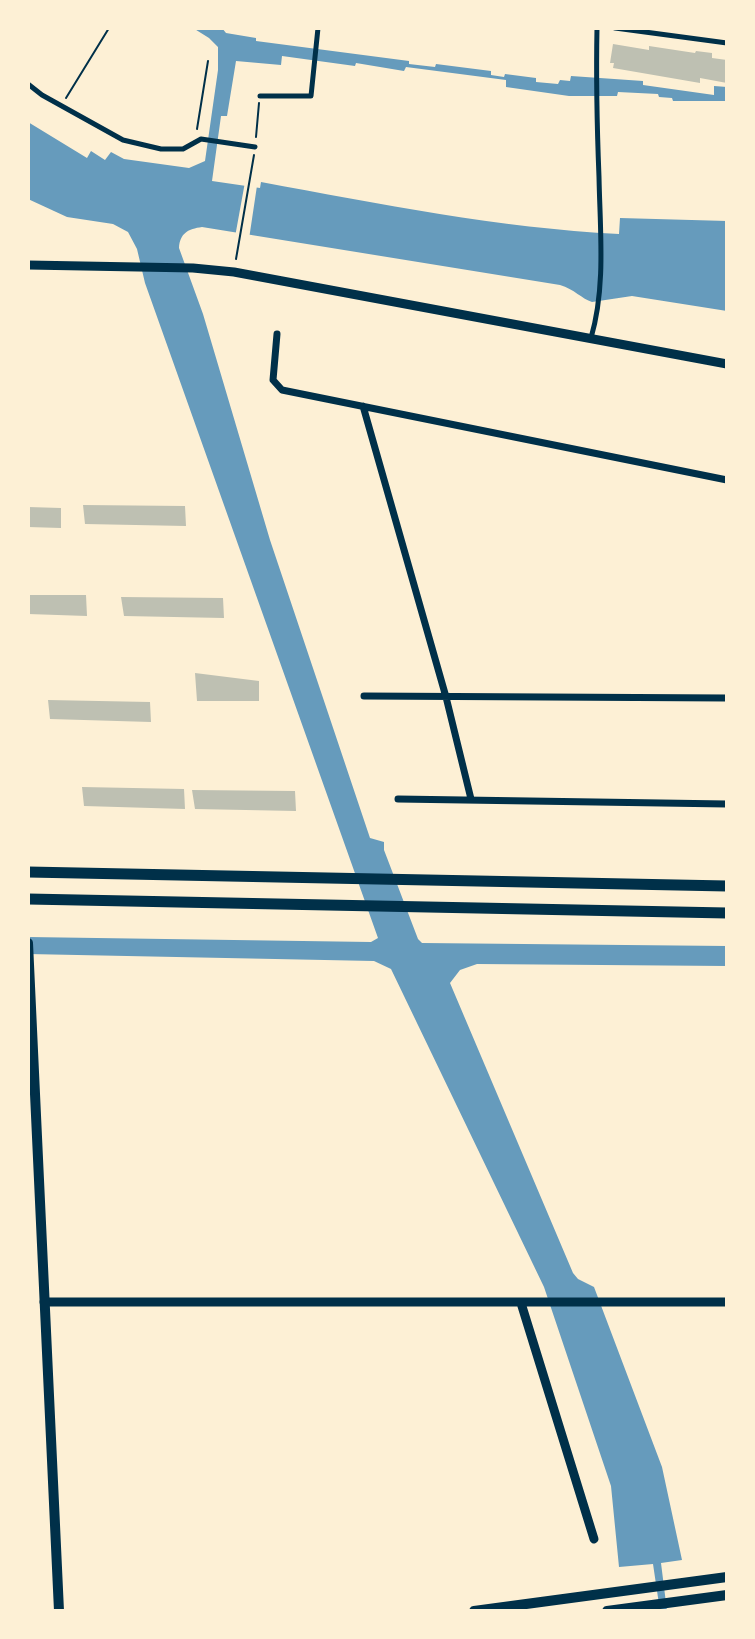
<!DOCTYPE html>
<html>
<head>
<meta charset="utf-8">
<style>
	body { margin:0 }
	#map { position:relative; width:755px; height:1639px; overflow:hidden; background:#fdf0d5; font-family:Rubik,sans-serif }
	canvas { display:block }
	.frame { position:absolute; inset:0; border:30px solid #fdf0d5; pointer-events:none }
</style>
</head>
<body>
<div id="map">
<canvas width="755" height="1639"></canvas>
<div class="frame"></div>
</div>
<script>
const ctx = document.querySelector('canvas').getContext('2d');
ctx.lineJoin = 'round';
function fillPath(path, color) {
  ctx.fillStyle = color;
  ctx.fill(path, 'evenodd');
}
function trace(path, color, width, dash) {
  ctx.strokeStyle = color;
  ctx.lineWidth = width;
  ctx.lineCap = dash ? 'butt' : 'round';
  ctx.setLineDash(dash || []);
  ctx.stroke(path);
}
fillPath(new Path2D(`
	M 193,28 L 222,28 L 226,33 L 256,38 L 256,41 L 409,61 L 409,64 L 435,67 L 436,64 L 491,71 L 491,75 L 504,77 L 505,74 L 536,78 L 536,82 L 558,84 L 560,80 L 570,81 L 571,76 L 643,81 L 643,85 L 714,95 L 714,86 L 727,87 L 727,101 L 673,101 L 672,98 L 659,97 L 658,94 L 618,92 L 617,96 L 569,96 L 506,87 L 506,80 L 406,67 L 404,71 L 356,63 L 355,66 L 282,56 L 281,65 L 236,61 L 227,116 L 221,116 L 212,181 L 260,188 L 261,182 C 380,204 499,228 619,234 L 620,218 L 727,221 L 727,311 L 632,296 L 592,302 C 582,299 574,289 560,285 L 202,227 C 188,229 180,233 179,248 L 203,314 L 270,540 L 370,838 L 384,842 L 384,850 L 418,939 L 422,943 L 727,946 L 727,966 L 477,964 L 460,970 L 450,983 L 573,1273 L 578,1279 L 594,1287 L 662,1467 L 682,1560 L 661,1563 L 667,1611 L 660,1611 L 653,1564 L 619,1567 L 611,1486 L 544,1287 L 391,969 L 374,961 L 28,954 L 28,937 L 371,942 L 378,938 L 145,283 L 137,249 L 128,232 L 113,224 L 67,217 L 28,199 L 28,122 L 87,158 L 91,151 L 105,160 L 111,152 L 124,159 L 189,168 L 205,161 L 218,70 L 218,47 L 209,38 Z`), '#669bbc');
fillPath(new Path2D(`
	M 258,179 L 249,239 L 235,237 L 245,182 L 257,183 Z`), '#fdf0d5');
fillPath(new Path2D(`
	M 613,44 L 649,50 L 649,46 L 695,53 L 696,51 L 712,53 L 712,58 L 727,60 L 727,83 L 700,78 L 700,83 L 613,68 L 614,63 L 610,63 Z
	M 83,505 L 185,506 L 186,526 L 85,524 Z
	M 28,507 L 61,508 L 61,528 L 28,527 Z
	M 28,595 L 86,595 L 87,616 L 28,614 Z
	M 121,597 L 223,598 L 224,618 L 124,616 Z
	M 195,673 L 259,681 L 259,701 L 197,701 Z
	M 48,700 L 150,702 L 151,722 L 50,719 Z
	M 82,787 L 184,789 L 185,809 L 84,806 Z
	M 192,790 L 295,791 L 296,811 L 195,809 Z`), '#bec0b2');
trace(new Path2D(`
	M 66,98 L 109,28
	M 197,129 L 208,61
	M 256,137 L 259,103
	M 236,259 L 254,155`), '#003049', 2);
trace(new Path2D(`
	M 615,28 L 727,43
	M 28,84 L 42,95 L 123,140 L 161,149 L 183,149 L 201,139 L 255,147
	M 260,96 L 311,96 L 318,28
	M 591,338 C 606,287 600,230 599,177 C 597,127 596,78 597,28`), '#003049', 5);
trace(new Path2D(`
	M 277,334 L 273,380 L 282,390 L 727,480
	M 363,406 L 446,697 L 471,799
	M 364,696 L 727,698
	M 398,799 L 727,804`), '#003049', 7);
trace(new Path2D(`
	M 28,265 L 193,268 L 234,272 L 727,364
	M 44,1302 L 727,1302
	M 521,1303 L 594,1539`), '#003049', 9);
trace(new Path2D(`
	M 28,943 L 59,1611
	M 474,1611 L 727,1577
	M 607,1611 L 727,1595`), '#003049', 10);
trace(new Path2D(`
	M 28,872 L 727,886
	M 28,899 L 727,913`), '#003049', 11);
</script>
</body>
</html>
